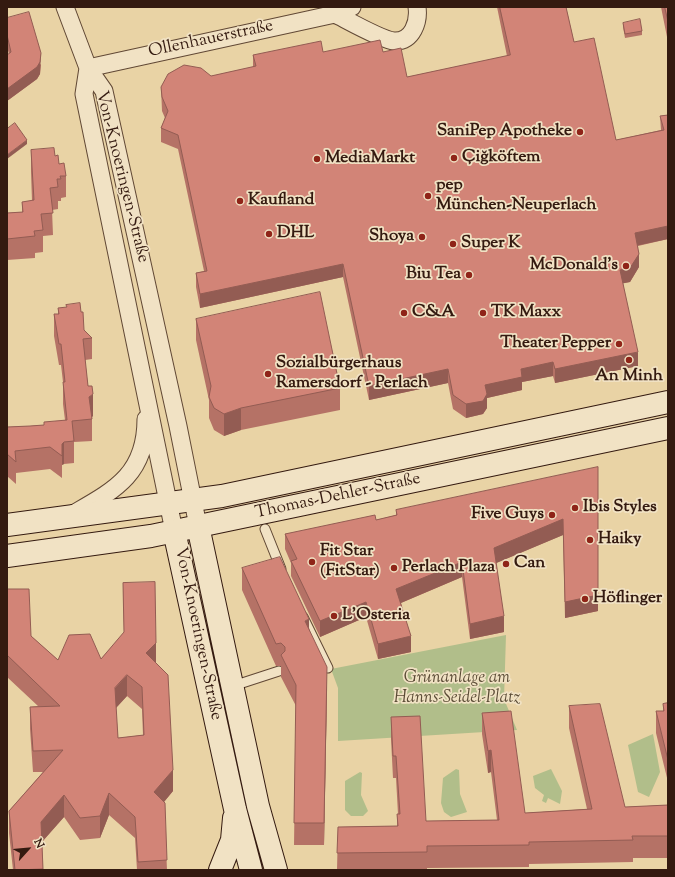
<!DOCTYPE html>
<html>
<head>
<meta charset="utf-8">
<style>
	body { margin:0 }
	#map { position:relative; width:675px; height:877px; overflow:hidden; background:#e9d3a5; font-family:"Sorts Mill Goudy",serif }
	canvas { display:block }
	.frame { position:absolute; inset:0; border:8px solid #341a10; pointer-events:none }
	.north { position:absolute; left:8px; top:829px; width:40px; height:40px; -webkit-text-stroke:3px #f1e2c4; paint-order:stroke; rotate:63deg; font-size:11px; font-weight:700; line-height:16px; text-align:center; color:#341a10 }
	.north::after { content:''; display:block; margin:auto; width:14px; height:18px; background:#341a10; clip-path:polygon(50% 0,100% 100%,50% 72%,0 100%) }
</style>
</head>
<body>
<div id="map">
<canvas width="675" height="877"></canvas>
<div class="frame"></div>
<div class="north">N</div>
</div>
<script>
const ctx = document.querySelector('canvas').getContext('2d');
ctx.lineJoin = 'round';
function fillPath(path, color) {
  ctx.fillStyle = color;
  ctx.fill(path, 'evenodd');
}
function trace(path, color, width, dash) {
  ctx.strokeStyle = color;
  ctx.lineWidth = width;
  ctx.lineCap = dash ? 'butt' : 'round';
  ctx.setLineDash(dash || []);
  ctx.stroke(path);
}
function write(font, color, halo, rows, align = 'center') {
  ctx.font = font + ' "Sorts Mill Goudy",serif';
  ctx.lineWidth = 3.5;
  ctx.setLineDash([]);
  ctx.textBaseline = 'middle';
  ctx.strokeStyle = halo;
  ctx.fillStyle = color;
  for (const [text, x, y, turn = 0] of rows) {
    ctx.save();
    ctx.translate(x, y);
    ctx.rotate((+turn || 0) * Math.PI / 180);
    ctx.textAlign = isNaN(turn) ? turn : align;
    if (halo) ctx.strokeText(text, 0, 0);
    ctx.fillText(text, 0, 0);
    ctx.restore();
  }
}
fillPath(new Path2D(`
	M 506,635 L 504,699 L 517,730 L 338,741 L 338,688 L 331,669 Z
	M 653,734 L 660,772 L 649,797 L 638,792 L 628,745 Z
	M 456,769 L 459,770 L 460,794 L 467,812 L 451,817 L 444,812 L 441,803 L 443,778 Z
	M 551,769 L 562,791 L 560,804 L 548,798 L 546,803 L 542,801 L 544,795 L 535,788 L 533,776 Z
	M 360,772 L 362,773 L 361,795 L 368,811 L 363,816 L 351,816 L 345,810 L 345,781 Z`), '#b1be8a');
const lane = new Path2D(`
	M 265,529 L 281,569
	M 303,617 L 328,668
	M 233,686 L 279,671`);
const street = new Path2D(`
	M 65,7 L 88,68 L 104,91 L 178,426 L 198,526
	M 335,14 C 347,20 382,40 394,41 C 413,42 419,21 417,7
	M 88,68 L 84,94 L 174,531
	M 88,68 L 335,14 L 352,7
	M 73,514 C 115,490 146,474 146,419`);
const secondary = new Path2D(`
	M 7,525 L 222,496 L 668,402
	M 198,526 L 258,806 L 276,870
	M 174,531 L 235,809 L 251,870
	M 7,556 L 151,536 L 668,428
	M 220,870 L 232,840 L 234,818`);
trace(lane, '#614835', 11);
trace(street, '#614835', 19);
trace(secondary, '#341a10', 24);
trace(lane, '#f1e2c4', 9);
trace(street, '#f1e2c4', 17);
trace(secondary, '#f1e2c4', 22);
fillPath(new Path2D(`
	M 497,7 L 566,7 L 574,42 L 616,140 L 661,130 L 660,116 L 668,115 L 668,239 L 638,246 L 639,267 L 630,282 L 623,283 L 638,366 L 555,383 L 553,376 L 522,382 L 522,390 L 487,398 L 487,408 L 483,414 L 466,418 L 453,409 L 448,383 L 369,400 L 343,277 L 200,308 L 196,287 L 196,273 L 204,271 L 178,149 L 161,142 L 161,128 L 165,118 L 162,111 L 161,87 L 253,67 L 253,55 L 323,52 L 383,52 L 407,77 L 507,56 Z
	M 661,7 L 668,7 L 668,42 Z
	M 7,18 L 41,65 L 40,74 L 37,79 L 7,101 L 7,55 L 9,54 L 7,47 Z
	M 623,23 L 642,31 L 642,35 L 625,38 L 623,27 Z
	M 31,150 L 55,156 L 66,176 L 66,197 L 61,198 L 61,201 L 58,201 L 58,209 L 52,210 L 53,235 L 43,236 L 43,252 L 35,253 L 35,258 L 7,260 L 7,213 L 22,212 L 22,202 L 32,201 L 31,172 Z
	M 58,308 L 92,338 L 92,359 L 85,360 L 88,386 L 93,416 L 92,417 L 92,441 L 74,442 L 74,463 L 64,464 L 62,465 L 62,478 L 50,469 L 16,473 L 16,484 L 7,476 L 7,427 L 30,426 L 44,425 L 65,420 L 63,404 L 63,382 L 61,365 L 59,365 L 54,336 L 54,314 L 58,314 Z
	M 196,319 L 340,388 L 340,410 L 241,430 L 224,436 L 214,430 L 209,418 L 209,400 L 196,340 Z
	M 598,467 L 598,611 L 565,618 L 563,535 L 496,563 L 504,632 L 470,639 L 462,577 L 401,603 L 411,652 L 378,659 L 366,617 L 320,637 L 291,576 L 291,563 L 285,549 L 285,534 L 376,520 L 396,515 L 396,510 Z
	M 242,568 L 309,628 L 327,689 L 324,845 L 294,845 L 296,706 L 281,677 L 281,666 L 276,666 L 242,590 Z
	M 123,583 L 156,663 L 173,791 L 164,802 L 167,870 L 137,870 L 135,838 L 109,815 L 100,838 L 80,840 L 64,817 L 42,842 L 43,870 L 13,870 L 9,833 L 9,811 L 43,772 L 33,772 L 30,729 L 30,707 L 38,706 L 7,677 L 7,589 L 31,636 L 58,660 L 101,659 L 124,633 ZM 127,696 L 142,709 L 143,735 L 118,738 L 116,708 Z
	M 668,703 L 668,782 L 656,733 L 656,711 L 663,711 L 663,704 Z
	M 569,706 L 625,807 L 668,805 L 668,858 L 633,858 L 633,862 L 529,864 L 529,867 L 427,868 L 427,870 L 337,870 L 338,827 L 397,826 L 397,814 L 398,814 L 396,778 L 393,778 L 391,739 L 391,717 L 426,821 L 497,820 L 491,772 L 488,773 L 482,734 L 482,713 L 525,813 L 587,809 L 569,728 Z`), '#b57266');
fillPath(new Path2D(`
	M 41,53 L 40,74 L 37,79 L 7,101 L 7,89 Z
	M 27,140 L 27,144 L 7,159 L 7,155 Z
	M 668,226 L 668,239 L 635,246 L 635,233 Z
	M 639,254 L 639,267 L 630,282 L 620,284 L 620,270 Z
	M 343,264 L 343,277 L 200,308 L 200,294 Z
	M 638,352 L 638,366 L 555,383 L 555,369 Z
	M 553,362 L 553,376 L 522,382 L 522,390 L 487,398 L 487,408 L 483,414 L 466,418 L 466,404 L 485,385 L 521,369 Z
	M 448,369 L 448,383 L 369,400 L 369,386 Z
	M 93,394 L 93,416 L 89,419 L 89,397 Z
	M 241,408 L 241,430 L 224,436 L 224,414 Z
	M 64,442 L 64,464 L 62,465 L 62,444 Z
	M 598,467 L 598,611 L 565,618 L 565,602 Z
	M 563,519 L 563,535 L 494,564 L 494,548 Z
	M 462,562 L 462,577 L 396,605 L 396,589 Z
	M 366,602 L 366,617 L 320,637 L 320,621 Z
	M 504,616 L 504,632 L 470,639 L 470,624 Z
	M 309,619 L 309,641 L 305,621 Z
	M 411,636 L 411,652 L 378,659 L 378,644 Z
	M 156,643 L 156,664 L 146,653 Z
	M 327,667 L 327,689 L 324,845 L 324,823 Z
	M 127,675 L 127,696 L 115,709 L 115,688 Z
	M 491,750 L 491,772 L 488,773 L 488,751 Z
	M 173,770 L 173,791 L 154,814 L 154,792 Z
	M 109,793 L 109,815 L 100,838 L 100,816 Z
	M 64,795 L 64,817 L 41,843 L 41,822 Z`), '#935c53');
const building = new Path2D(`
	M 500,7 L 566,7 L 574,42 L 594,38 L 616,140 L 664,130 L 660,116 L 668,115 L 668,226 L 635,233 L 639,254 L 630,268 L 620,270 L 638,352 L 555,369 L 553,362 L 521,369 L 522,377 L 485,385 L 487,394 L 483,401 L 466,404 L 453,395 L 448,369 L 369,386 L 343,264 L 200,294 L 196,273 L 207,271 L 178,135 L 161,128 L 168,111 L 162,97 L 161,87 L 168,74 L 184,65 L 201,68 L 211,76 L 256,66 L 253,55 L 321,41 L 323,52 L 380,40 L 383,52 L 401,48 L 407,77 L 510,55 Z
	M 665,7 L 668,7 L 668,21 Z
	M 29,12 L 41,53 L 40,62 L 37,67 L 7,89 L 7,55 L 11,52 L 7,35 L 7,18 Z
	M 640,19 L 642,31 L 625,34 L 623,23 Z
	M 15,123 L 27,140 L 7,155 L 7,129 Z
	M 54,148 L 55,156 L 58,155 L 59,164 L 64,163 L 66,176 L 60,176 L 61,179 L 57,179 L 58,187 L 50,188 L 53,213 L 41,214 L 43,230 L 34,231 L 35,236 L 7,239 L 7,213 L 23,212 L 22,202 L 34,200 L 31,150 Z
	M 320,292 L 340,388 L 241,408 L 224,414 L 214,408 L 209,397 L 211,386 L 196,319 Z
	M 80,303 L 81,312 L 83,312 L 84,330 L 92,338 L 83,339 L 88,386 L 92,386 L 93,394 L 89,397 L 92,419 L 72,421 L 74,441 L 64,442 L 62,444 L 62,456 L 50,447 L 15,451 L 16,462 L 7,454 L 7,427 L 30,426 L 44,425 L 44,422 L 67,420 L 63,382 L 65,382 L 61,344 L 59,344 L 54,314 L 59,314 L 58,308 L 67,307 L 66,305 Z
	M 598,467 L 598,595 L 565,602 L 563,519 L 494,548 L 504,616 L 470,624 L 462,562 L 396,589 L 411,636 L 378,644 L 366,602 L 320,621 L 291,561 L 297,559 L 285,534 L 375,515 L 376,520 L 397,515 L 396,510 Z
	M 280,557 L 309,619 L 305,621 L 327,667 L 324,823 L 294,823 L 296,685 L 281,655 L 285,651 L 285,647 L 281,643 L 276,644 L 242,568 Z
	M 155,582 L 156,643 L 146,653 L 168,675 L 173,770 L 154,792 L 165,803 L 167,860 L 138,862 L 135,817 L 109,793 L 100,816 L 80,818 L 64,795 L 41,822 L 43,869 L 15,870 L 9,811 L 63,750 L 33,751 L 30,707 L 60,706 L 7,655 L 7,589 L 29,589 L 31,636 L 58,660 L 69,635 L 90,634 L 101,659 L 124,632 L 123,583 ZM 127,675 L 142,687 L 144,735 L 118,738 L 115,688 Z
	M 668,703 L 668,760 L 656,711 L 664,711 L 663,704 Z
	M 600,704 L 625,807 L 668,805 L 668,836 L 632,836 L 633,840 L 529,842 L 529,845 L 427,846 L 427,852 L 337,853 L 338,827 L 398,826 L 397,814 L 400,814 L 396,756 L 393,756 L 391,717 L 420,716 L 426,821 L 499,820 L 491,750 L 488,751 L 482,713 L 511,711 L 525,813 L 592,809 L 569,706 Z`);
fillPath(building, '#d28477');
trace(building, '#935c53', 1);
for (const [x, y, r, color] of [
	[580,132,4,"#8f2418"],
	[454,158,4,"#8f2418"],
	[317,159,4,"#8f2418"],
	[428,196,4,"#8f2418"],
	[240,201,4,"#8f2418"],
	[269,234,4,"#8f2418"],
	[422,237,4,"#8f2418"],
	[453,244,4,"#8f2418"],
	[626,266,4,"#8f2418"],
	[469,275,4,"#8f2418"],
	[404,313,4,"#8f2418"],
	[483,313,4,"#8f2418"],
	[619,344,4,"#8f2418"],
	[629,360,4,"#8f2418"],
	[268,374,4,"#8f2418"],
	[575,508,4,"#8f2418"],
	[552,515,4,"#8f2418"],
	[590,540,4,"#8f2418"],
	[312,562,4,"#8f2418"],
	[506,564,4,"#8f2418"],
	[394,568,4,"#8f2418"],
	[585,599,4,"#8f2418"],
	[334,616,4,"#8f2418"]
]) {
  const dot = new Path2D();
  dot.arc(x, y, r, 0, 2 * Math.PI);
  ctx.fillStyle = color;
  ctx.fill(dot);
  trace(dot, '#f1e2c4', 1.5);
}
write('17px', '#341a10', '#f1e2c4', [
	["Ollenhauerstraße",211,40,-12],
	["Von-Knoeringen-Straße",121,177,76],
	["Thomas-Dehler-Straße",338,497,-12],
	["Von-Knoeringen-Straße",197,634,78]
]);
write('bold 17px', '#341a10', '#f1e2c4', [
	["SaniPep Apotheke",572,132,"right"],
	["Çiğköftem",462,158],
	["MediaMarkt",325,159],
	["pep",436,186],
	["München-Neuperlach",436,206],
	["Kaufland",248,201],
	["DHL",277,234],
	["Shoya",414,237,"right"],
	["Super K",461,244],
	["McDonald's",618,266,"right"],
	["Biu Tea",461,275,"right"],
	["C&A",412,313],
	["TK Maxx",491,313],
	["Theater Pepper",611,344,"right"],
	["Sozialbürgerhaus",276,364],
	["Ramersdorf - Perlach",276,384],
	["An Minh",629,377,"center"],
	["Ibis Styles",583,508],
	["Five Guys",544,515,"right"],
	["Haiky",598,540],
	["Fit Star",320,552],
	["(FitStar)",320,572],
	["Can",514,564],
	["Perlach Plaza",402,568],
	["Höflinger",593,599],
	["L'Osteria",342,616]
], 'left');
write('italic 17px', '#5a4b35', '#f1e2c4', [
	["Grünanlage am",457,679],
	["Hanns-Seidel-Platz",457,699]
]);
</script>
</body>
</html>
